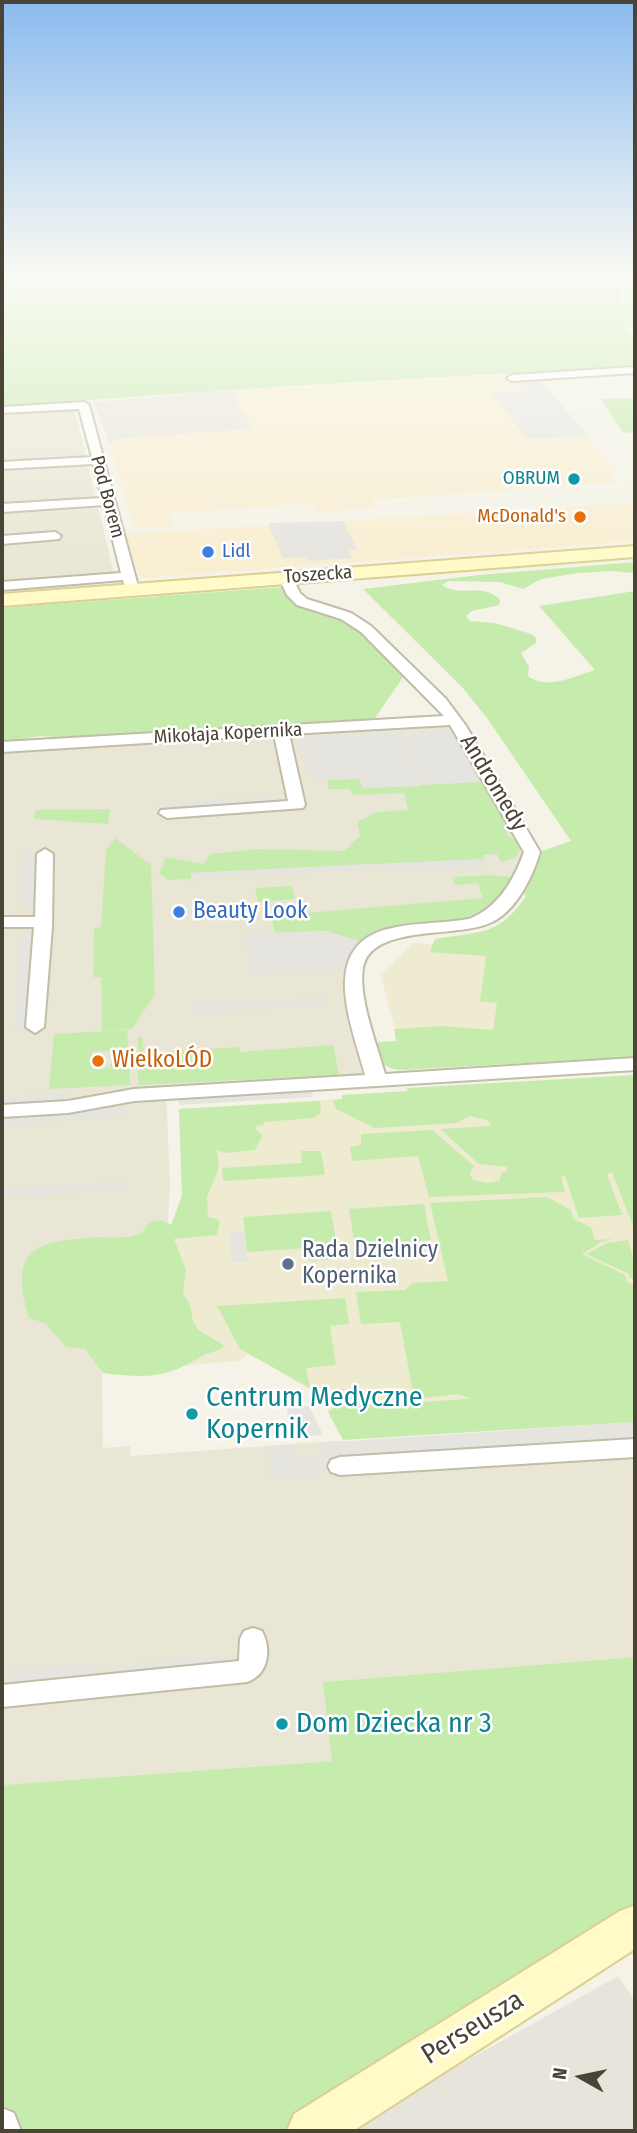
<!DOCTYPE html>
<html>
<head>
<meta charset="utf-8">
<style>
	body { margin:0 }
	#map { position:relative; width:637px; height:2133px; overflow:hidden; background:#f5f3e7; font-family:"Fira Sans Condensed",sans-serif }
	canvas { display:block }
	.frame { position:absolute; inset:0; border:4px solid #494435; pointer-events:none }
	.north { position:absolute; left:546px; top:2042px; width:70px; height:70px; -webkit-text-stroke:5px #fff; paint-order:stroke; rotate:279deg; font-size:19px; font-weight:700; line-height:28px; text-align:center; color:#494435 }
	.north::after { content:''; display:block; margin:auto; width:24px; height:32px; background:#494435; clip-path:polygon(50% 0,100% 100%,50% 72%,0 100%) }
</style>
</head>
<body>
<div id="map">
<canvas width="637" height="2133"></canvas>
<div class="frame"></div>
<div class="north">N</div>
</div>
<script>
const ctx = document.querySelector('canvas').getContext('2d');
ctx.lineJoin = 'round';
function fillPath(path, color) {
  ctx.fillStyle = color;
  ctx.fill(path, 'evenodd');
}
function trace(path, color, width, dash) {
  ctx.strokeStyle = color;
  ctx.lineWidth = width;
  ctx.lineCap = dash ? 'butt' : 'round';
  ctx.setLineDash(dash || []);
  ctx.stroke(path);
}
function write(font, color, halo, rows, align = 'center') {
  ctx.font = font + ' "Fira Sans Condensed",sans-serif';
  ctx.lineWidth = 5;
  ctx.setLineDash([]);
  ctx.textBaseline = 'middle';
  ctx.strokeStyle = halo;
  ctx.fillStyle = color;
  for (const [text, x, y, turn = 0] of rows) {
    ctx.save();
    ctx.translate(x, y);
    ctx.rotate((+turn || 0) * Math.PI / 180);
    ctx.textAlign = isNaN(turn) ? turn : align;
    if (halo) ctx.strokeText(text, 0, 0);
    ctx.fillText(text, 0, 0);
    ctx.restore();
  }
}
fillPath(new Path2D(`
	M 74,406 L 116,582 L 2,591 L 2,410 Z
	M 455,720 L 523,822 L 532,852 L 495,914 L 378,936 L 356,959 L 375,1075 L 166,1090 L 170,1184 L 167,1238 L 102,1372 L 103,1448 L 130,1446 L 131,1456 L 334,1441 L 562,1454 L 635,1448 L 635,1657 L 324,1682 L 332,1761 L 2,1785 L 2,747 Z`), '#e9e6d5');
fillPath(new Path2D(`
	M 534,374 L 618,471 L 609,472 L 617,482 L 372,500 L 376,508 L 317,512 L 313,504 L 170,513 L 173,526 L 134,528 L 109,443 L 123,438 L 251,429 L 232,390 Z
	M 635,503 L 635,541 L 140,578 L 125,534 Z`), '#f8eed1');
fillPath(new Path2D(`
	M 232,390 L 252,429 L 123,438 L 109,443 L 93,402 Z
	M 618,1976 L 635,2001 L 635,2131 L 341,2131 Z`), '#e7e4dc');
fillPath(new Path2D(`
	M 526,896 L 543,1062 L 406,1070 L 381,976 L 413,943 L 434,944 L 435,939 L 494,929 L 512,917 Z
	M 635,1080 L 635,1419 L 343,1440 L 320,1396 L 249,1353 L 239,1361 L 177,1366 L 167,1237 L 182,1196 L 179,1109 L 342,1099 L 342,1095 Z`), '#efebd0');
fillPath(new Path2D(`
	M 2,273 L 621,273 L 623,314 L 625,273 L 635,273 L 635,326 L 624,328 L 635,340 L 635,366 L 290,386 L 2,406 Z
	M 635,398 L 635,432 L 623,433 L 601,399 Z
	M 635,562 L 635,573 L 612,571 L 578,573 L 541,579 L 523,589 L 500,582 L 449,581 L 442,585 C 460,598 484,582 500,600 L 499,605 L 472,611 L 466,616 L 470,621 L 495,623 L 531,634 L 536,638 L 536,643 L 521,653 L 529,667 L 528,676 C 548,691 574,676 595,670 L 539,606 L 635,591 L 635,1057 L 399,1070 C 381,1068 379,1058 378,1042 L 396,1041 L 394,1029 L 442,1026 L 493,1030 L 497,1003 L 480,1001 L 486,956 L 430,952 L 435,939 C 479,932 499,936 526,896 L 519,891 L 535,867 L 539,852 L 571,841 L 487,718 L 462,687 L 363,589 L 479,575 Z
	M 282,587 L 291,601 L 346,616 L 408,670 L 373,721 L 243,731 L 243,726 L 215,727 L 209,730 L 80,739 L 41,736 L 2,742 L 2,608 Z
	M 358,778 L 364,788 L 488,781 L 514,821 L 507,835 L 520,843 C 521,858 513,859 501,862 L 497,854 L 483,855 L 484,859 L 191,873 L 191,879 L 168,880 L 159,873 L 166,857 L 204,864 L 211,854 L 256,849 L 344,851 L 360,836 L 357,822 L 376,812 L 408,810 L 404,793 L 353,795 L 350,789 L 329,789 L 327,780 Z
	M 110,809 L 108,824 L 34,819 L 36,810 Z
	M 115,838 L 151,865 L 155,994 L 132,1029 L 102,1031 L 101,977 L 93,977 L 94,928 L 101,927 L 106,850 Z
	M 490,875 L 513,877 L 493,906 L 478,920 L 363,942 L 325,931 L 275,933 L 271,916 L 483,898 L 478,883 L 455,885 L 452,877 Z
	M 292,886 L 295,899 L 258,902 L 255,888 Z
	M 127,1030 L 129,1059 L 120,1060 L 119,1051 L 92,1052 L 92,1069 L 110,1068 L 110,1064 L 129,1062 L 130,1085 L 49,1089 L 54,1034 Z
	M 138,1037 L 142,1037 L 144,1053 L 239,1047 L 240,1052 L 333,1045 L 339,1075 L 138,1085 Z
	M 635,1075 L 635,1231 L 612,1172 L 607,1174 L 622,1215 L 579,1218 L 565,1176 L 561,1177 L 565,1192 L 429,1197 L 418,1156 L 352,1161 L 350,1147 L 361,1145 L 361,1134 L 432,1130 L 474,1166 L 470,1174 L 473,1180 L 486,1183 L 499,1181 L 502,1172 L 507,1171 L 507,1167 L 479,1164 L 440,1129 L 491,1126 L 487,1120 L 470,1116 L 456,1123 L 375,1128 L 336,1109 L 333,1100 L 342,1099 L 342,1095 L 408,1091 L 406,1088 Z
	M 320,1101 L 321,1113 L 314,1118 L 264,1122 L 263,1125 L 256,1126 L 257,1131 L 263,1135 L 255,1150 L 225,1153 L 217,1150 L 219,1168 L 207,1197 L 208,1217 L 220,1220 L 217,1235 L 174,1239 L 186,1270 L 183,1293 L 190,1304 L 193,1321 L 198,1330 L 224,1345 L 223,1348 C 216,1352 209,1352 202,1356 C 166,1379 144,1378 103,1373 L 85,1349 L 66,1347 L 45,1323 L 29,1318 C 8,1246 36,1241 100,1237 C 114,1237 130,1239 143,1232 C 148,1219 162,1217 171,1225 L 182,1196 L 179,1109 Z
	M 301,1151 L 321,1151 L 325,1175 L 223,1181 L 222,1168 L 302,1163 Z
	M 547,1197 L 571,1210 L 573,1219 L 591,1227 L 595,1240 L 614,1239 L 601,1242 L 582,1254 L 625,1275 L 628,1283 L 635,1285 L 635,1422 L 343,1440 L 328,1412 L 335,1407 L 470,1399 L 459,1394 L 414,1399 L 400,1322 L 361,1324 L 356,1292 L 405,1290 L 412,1283 L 448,1281 L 430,1203 Z
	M 424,1204 L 431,1240 L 355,1246 L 349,1209 Z
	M 331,1211 L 339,1259 L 309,1261 L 307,1248 L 247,1252 L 243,1217 Z
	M 628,1240 L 635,1264 L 635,1280 L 629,1277 L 629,1274 L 586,1254 L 607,1243 Z
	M 345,1298 L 349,1324 L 330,1326 L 336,1365 L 306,1368 L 310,1388 L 240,1349 L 217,1306 Z
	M 635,1657 L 635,1925 L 306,2131 L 2,2131 L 2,1785 L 332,1761 L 323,1682 Z`), '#c6ecad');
fillPath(new Path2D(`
	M 541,381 L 588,436 L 527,439 L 491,392 L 523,392 L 517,383 Z
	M 343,521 L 357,550 L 348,550 L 352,558 L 309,561 L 307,557 L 283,558 L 268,523 Z
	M 452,728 L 479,782 L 423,785 L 406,732 Z
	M 403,732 L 421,786 L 364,788 L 358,779 L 313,780 L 312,772 L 305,772 L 303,760 L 308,759 L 307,752 L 302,752 L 299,738 Z
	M 272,796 L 273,803 L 152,810 L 154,804 Z
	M 36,850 L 35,907 L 19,908 L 22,851 Z
	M 484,859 L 486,865 L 376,870 L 375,864 Z
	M 369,864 L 370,870 L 198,878 L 198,886 L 191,887 L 191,873 Z
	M 32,931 L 28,1029 L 15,1030 L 20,932 Z
	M 325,931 L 363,942 L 347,960 L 344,969 L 253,974 L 244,934 Z
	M 325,998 L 326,1006 L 193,1012 L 192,1006 L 192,1003 L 218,1001 L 226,1003 Z
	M 312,1089 L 313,1097 L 179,1105 L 179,1097 Z
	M 62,1093 L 62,1102 L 2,1106 L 2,1097 Z
	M 126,1107 L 126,1116 L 2,1125 L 2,1116 Z
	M 124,1182 L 124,1190 L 2,1197 L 2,1188 Z
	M 244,1232 L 248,1261 L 232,1262 L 229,1233 Z
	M 309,1406 L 323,1435 L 290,1437 L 287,1408 Z
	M 635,1422 L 635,1448 L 332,1468 L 322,1473 L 272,1481 L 267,1447 L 294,1445 L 297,1459 L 322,1456 L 321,1444 L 335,1442 Z
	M 227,1655 L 228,1667 L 114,1678 L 114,1666 Z
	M 98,1664 L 98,1678 L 9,1686 L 10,1671 Z`), '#e6e4df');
const street = new Path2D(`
	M 635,367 L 635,373 L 512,381 L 507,378 L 512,375 Z
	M 84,402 L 89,405 L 139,590 L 137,593 L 127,593 L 123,580 L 2,590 L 2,582 L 121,573 L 104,505 L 2,512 L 2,504 L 102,498 L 93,464 L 2,469 L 2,462 L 92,457 L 79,409 L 2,413 L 2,407 Z
	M 55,532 L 61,536 L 59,539 L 2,544 L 2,536 Z
	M 286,574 L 291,575 L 300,593 L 307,599 L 351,613 L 371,626 L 446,699 L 466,726 L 540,852 C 533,876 516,911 492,922 C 459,939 371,923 363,968 C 358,998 377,1044 385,1074 L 635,1058 L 635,1070 L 134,1101 L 68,1113 L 2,1117 L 2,1105 L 68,1101 L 134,1089 L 365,1075 C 353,1028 318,950 384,930 C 411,922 441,924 469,919 C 498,908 514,880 524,852 L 450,725 L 289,734 L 305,805 L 303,808 L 167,818 L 159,813 L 161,810 L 288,801 L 274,735 L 2,752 L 2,742 L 444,716 L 361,632 L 341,619 L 297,605 L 287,595 L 279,578 Z
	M 45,849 L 53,854 L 52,927 L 44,1027 L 35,1033 L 26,1027 L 34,927 L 2,927 L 2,917 L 35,917 L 37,854 Z
	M 635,1439 L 635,1457 L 340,1475 L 331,1472 L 328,1466 L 331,1460 L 340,1457 Z
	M 253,1628 L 262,1631 C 272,1650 268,1675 247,1682 L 2,1707 L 2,1685 L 239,1661 L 240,1639 L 244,1631 Z
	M 2,2108 L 14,2113 L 21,2131 L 2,2131 Z`);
const secondary = new Path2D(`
	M 635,546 L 635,557 L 2,606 L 2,594 Z
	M 635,1905 L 635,1949 L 353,2131 L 287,2131 L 294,2114 L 620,1911 Z`);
trace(street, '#c1bda9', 4);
trace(secondary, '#d9d194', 4);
fillPath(street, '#fff');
fillPath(secondary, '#fffac7');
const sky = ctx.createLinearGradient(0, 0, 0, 572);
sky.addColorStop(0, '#8bbbee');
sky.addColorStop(0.48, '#fafaf4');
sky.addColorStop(1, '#fafaf400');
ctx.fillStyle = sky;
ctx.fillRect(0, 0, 637, 572);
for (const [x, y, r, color] of [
	[574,479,7,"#0f9aa8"],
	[580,517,7,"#e8710a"],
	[208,552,7,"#3f7fe0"],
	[179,912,7,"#3f7fe0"],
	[98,1061,7,"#e8710a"],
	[288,1264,7,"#5c6f8a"],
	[192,1414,7,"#0f9aa8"],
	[282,1724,7,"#0f9aa8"]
]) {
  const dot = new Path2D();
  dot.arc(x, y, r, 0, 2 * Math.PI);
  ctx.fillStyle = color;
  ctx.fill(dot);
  trace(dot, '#fff', 2.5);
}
write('19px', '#0d838f', '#fff', [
	["OBRUM",560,479]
], 'right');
write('19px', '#494435', '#fff', [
	["Pod Borem",107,497,75],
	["Toszecka",318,575,-4],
	["Mikołaja Kopernika",228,734,-3]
]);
write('19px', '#c56008', '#fff', [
	["McDonald's",566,517]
], 'right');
write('19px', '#366cbe', '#fff', [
	["Lidl",222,552]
], 'left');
write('23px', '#494435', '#fff', [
	["Andromedy",493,783,59]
]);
write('23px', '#366cbe', '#fff', [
	["Beauty Look",193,912]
], 'left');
write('23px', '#c56008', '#fff', [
	["WielkoLÓD",112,1061]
], 'left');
write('23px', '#4e5e75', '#fff', [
	["Rada Dzielnicy",302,1251],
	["Kopernika",302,1277]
], 'left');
write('28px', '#0d838f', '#fff', [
	["Centrum Medyczne",206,1398],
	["Kopernik",206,1430],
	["Dom Dziecka nr 3",296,1724]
], 'left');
write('28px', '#494435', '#fff', [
	["Perseusza",473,2028,-32]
]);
</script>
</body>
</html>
